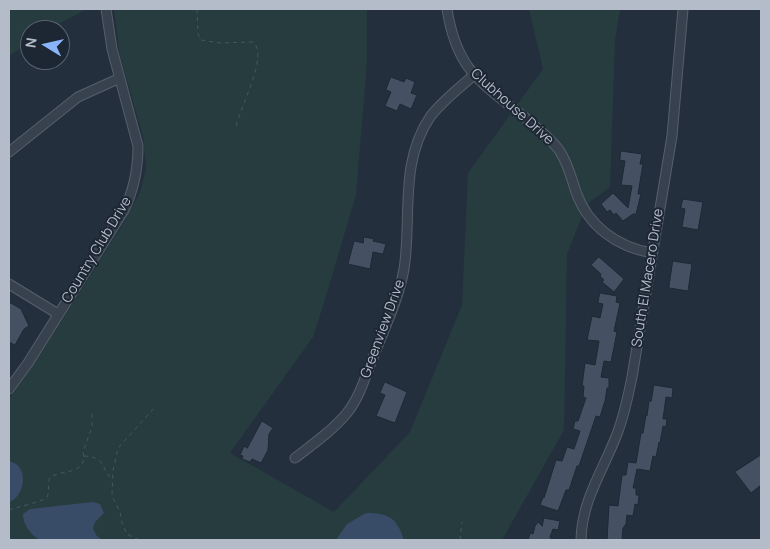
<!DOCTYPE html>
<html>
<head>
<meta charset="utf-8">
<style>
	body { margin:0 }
	#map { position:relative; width:770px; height:549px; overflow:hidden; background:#242f3e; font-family:Manrope,sans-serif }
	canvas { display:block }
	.frame { position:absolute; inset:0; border:10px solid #b4bcc9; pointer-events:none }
	.north { position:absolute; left:20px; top:20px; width:50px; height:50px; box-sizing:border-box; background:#1d2633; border:1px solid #59626f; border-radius:50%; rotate:279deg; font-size:14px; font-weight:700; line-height:20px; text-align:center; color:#b4bcc9 }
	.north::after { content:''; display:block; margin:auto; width:18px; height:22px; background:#8ab4f8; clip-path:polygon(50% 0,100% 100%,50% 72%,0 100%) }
</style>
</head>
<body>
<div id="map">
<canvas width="770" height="549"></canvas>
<div class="frame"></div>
<div class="north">N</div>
</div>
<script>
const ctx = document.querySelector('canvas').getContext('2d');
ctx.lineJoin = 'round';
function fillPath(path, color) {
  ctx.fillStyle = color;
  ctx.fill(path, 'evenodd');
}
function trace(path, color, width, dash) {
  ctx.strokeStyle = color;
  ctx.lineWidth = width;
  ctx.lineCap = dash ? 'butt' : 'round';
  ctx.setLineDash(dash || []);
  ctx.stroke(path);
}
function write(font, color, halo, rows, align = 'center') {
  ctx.font = font + ' Manrope,sans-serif';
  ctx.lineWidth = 4;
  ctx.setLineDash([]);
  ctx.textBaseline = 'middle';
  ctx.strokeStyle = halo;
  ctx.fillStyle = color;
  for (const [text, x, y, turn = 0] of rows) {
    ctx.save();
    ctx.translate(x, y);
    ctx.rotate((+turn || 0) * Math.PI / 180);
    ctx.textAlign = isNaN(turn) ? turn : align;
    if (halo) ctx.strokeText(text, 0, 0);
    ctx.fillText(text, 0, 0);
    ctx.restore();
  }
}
fillPath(new Path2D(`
	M 9,9 L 87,9 L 47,30 L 30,30 L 30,42 L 9,56 Z
	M 114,9 L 367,9 L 367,63 L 356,195 L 326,296 L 313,337 L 230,453 L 334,512 L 410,432 L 462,305 L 468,173 L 543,69 L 529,9 L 620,9 L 615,41 L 610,187 L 587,204 L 567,254 L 564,430 L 502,540 L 9,540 L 9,399 L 37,359 L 123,224 L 140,192 L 146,169 L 143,136 L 120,56 Z`), '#263c3f');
fillPath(new Path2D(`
	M 9,461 C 31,466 24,498 9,502 Z
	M 93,502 L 100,504 L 104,513 L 95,522 L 93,528 L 96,535 L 102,540 L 40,540 C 31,535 23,525 23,514 L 30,509 Z
	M 366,513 C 389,513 397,518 404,540 L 336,540 L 347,524 Z`), '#394c67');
const building = new Path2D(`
	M 391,77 L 404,82 L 406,78 L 415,82 L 411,93 L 417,95 L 411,109 L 400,104 L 397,111 L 385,106 L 391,92 L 386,90 Z
	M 621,151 L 642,154 L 640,164 L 643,164 L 638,194 L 641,194 L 636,214 L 633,214 L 623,221 L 616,213 L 614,215 L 610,210 L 607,212 L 601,204 L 613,193 L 628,208 L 632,186 L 621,185 L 625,161 L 620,160 Z
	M 683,199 L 703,202 L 698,230 L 682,227 L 685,209 L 681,208 Z
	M 364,237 L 374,239 L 373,241 L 386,244 L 383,254 L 373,252 L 370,269 L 348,264 L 354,241 L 363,243 Z
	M 599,257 L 624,279 L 614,292 L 602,282 L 604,280 L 600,276 L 601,274 L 591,265 Z
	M 673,261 L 692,264 L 688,291 L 669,288 Z
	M 600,293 L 617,296 L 616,302 L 620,303 L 614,331 L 617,332 L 611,362 L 604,361 L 601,377 L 609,378 L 609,388 L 607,388 L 605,401 L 600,417 L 596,416 L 579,466 L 577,466 L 569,490 L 566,490 L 558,511 L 540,505 L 543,497 L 544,498 L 556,460 L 562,461 L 567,447 L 574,449 L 580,431 L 573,429 L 575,421 L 578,421 L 586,398 L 583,397 L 584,386 L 582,386 L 585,363 L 595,365 L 599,341 L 587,340 L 592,316 L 600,318 L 603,304 L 598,303 Z
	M 9,302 L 21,309 L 29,326 L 24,329 L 15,345 L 9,342 Z
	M 385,382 L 407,392 L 395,423 L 376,416 L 385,395 L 380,393 Z
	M 654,385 L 673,388 L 672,398 L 666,397 L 663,419 L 667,419 L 666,427 L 663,426 L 660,443 L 659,442 L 656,457 L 653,456 L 650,471 L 637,469 L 633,488 L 636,488 L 636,495 L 639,495 L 638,505 L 635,504 L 633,516 L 627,515 L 626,524 L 623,528 L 622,540 L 607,540 L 609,505 L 618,506 L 622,475 L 626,475 L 628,462 L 636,463 L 641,433 L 643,433 L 646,415 L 647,416 L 649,401 L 651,401 Z
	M 262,421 L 273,428 L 269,434 L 268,450 L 261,463 L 252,459 L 250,462 L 242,459 L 243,456 L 240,455 L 244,446 L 247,448 Z
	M 761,455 L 761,485 L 751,493 L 735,472 Z
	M 544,518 L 560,521 L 558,530 L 553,529 L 550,537 L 552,540 L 528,540 L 530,533 L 533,534 L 535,526 L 538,522 L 542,526 Z`);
fillPath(building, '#455162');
trace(building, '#1f2835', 1);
const street = new Path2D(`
	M 447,9 C 457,73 483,83 529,121 C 539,130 551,139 559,150 C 568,163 571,177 576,192 C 588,226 617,247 652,253
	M 9,152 L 78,97 L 120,78
	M 9,284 L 58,314
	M 9,389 L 28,363 L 124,210 C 134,190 138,169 138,146 L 112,49 L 106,9
	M 295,458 C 313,444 332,431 347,413 C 360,397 366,374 374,355 C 385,327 399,298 404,269 C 412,218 399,163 430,117 C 441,102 459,88 474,75
	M 581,540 C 582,499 603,471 617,434 C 624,416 628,397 632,377 L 672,136 L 683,9`);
trace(street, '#565f6c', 11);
trace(new Path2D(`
	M 197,9 L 198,34 L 201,40 L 220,43 L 252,42 C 271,51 238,112 236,127
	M 84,456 C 105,457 101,467 112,480
	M 9,510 C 16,507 43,502 47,497 C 50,491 47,483 50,477 C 62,470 89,474 83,452 L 92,427 L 92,412
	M 139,540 L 127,534 L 122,523 L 120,512 L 112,496 L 113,471 L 118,448 L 156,406
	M 460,540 L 462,522`), '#44595c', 1, [4, 4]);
trace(street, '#38414e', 9);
write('14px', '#b4bcc9', '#1d2633', [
	["Clubhouse Drive",512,107,42],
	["Country Club Drive",97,250,-59],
	["South El Macero Drive",648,278,-81],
	["Greenview Drive",383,329,-70]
]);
</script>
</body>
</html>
